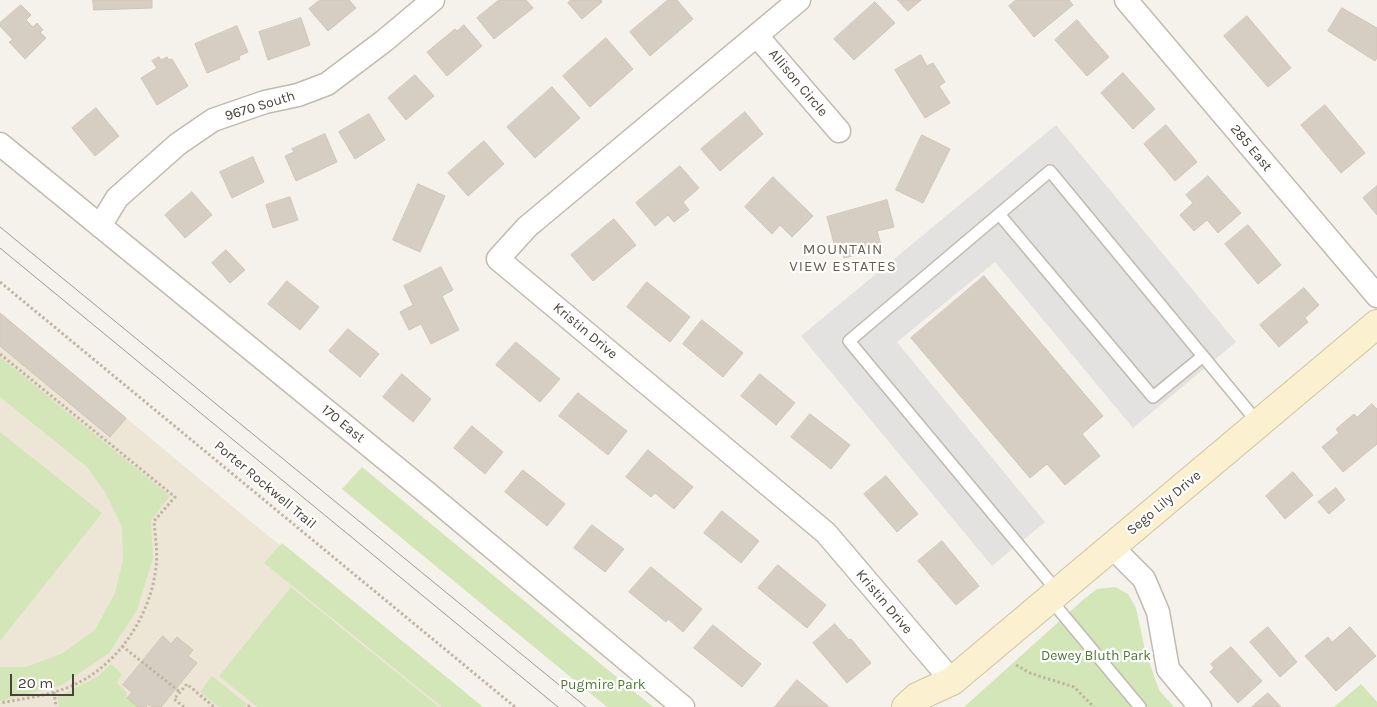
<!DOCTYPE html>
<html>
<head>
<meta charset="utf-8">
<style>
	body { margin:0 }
	#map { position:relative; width:1377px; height:707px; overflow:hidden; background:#f5f2ec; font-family:Karla,sans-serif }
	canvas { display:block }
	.scale { position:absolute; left:10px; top:674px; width:64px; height:22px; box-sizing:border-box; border:2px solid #49433a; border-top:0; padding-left:6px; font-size:15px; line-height:18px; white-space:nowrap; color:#49433a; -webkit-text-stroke:4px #fff; paint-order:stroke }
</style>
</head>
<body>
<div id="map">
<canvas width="1377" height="707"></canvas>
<div class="scale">20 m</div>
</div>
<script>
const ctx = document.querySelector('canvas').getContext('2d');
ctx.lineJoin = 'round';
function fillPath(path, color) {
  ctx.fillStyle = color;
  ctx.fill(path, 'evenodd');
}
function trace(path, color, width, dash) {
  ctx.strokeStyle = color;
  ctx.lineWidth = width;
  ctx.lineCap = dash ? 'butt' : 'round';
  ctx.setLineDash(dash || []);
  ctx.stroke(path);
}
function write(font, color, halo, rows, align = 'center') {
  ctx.font = font + ' Karla,sans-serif';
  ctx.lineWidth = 4.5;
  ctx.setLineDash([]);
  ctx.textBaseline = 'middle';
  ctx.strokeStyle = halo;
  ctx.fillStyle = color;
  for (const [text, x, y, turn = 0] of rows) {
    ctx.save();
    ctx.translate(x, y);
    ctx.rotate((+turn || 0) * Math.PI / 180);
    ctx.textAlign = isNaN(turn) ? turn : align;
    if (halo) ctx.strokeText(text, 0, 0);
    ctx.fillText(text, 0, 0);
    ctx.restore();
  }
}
fillPath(new Path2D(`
	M 0,313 L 238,511 L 479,707 L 0,707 Z`), '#ede6d7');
fillPath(new Path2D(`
	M 0,357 L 170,496 L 151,520 L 153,558 L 137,610 L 109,653 L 62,685 L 0,701 L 0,667 L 26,667 L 61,654 L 95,630 L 115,593 L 123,560 L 122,527 L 105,492 L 87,467 L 0,397 Z
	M 0,432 L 102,513 L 0,641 Z
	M 362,467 L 653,707 L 607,707 L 342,489 Z
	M 282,543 L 471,697 L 483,707 L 442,707 L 264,563 Z
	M 291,587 L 439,707 L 257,707 L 219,676 Z
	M 1115,587 L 1128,594 L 1136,608 L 1145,650 L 1159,690 L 1174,707 L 964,707 L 1084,599 L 1097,589 Z
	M 111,664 L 122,674 L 117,683 L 126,692 L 127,698 L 138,707 L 59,707 L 57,697 L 97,677 Z
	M 212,676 L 247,704 L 244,707 L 219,707 L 200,692 Z
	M 1361,684 L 1377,702 L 1377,707 L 1334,707 Z`), '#d3e6b8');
fillPath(new Path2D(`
	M 1056,125 L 1236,342 L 1133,428 L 995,262 L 897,342 L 1045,522 L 992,566 L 801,336 Z`), '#e4e2e0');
const building = new Path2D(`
	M 93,0 L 152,0 L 152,8 L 94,10 Z
	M 320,0 L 349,0 L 356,8 L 328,31 L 309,9 Z
	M 499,0 L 526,0 L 533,8 L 494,39 L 477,18 Z
	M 571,0 L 601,0 L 602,2 L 582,19 L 568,3 Z
	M 668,0 L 677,0 L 693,19 L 650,56 L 630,32 Z
	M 898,0 L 921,0 L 908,11 Z
	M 1016,0 L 1069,0 L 1073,5 L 1034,37 L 1009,6 Z
	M 875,2 L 895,23 L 854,60 L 834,39 Z
	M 21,5 L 31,15 L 26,20 L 33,27 L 37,23 L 43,30 L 40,32 L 46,38 L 25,59 L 9,42 L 13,40 L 0,26 L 0,23 Z
	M 1342,8 L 1377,28 L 1377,58 L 1375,61 L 1328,31 Z
	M 1247,16 L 1291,68 L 1268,87 L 1224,36 Z
	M 301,18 L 310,45 L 268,60 L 259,32 Z
	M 1077,20 L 1109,57 L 1087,76 L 1055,40 Z
	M 464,25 L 482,46 L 447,76 L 427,52 L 455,29 L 457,31 Z
	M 237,26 L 248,52 L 239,56 L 240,59 L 207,73 L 195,44 Z
	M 606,38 L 633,69 L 590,107 L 563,76 Z
	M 921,55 L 927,66 L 933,63 L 945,82 L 939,86 L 950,103 L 925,118 L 895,70 Z
	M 159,57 L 161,60 L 167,57 L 169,60 L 172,59 L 188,86 L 157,105 L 141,78 L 157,68 L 152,61 Z
	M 1123,73 L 1155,109 L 1133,129 L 1101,93 Z
	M 415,75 L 434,96 L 406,120 L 388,98 Z
	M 552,87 L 580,118 L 535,158 L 507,127 Z
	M 1325,105 L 1365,153 L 1341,173 L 1301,125 Z
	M 96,108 L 119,136 L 95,156 L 72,128 Z
	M 745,112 L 763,134 L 720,171 L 701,149 Z
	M 369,114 L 385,140 L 355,159 L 339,132 Z
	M 1166,125 L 1197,162 L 1175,181 L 1144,144 Z
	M 325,134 L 337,162 L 296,181 L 285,156 L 294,152 L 292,149 Z
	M 922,135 L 950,149 L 923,203 L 896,190 Z
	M 484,141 L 504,164 L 468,196 L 448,173 Z
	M 253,157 L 264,182 L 232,198 L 220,172 Z
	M 680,166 L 699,188 L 683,202 L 689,210 L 674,222 L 668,215 L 655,226 L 636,203 Z
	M 1208,176 L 1241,213 L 1218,233 L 1207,220 L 1194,231 L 1180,215 L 1193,203 L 1186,195 Z
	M 773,177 L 813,216 L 792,237 L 780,225 L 772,234 L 745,207 Z
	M 418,184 L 445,196 L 420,252 L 393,240 Z
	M 1377,186 L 1377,215 L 1363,198 Z
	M 192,192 L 212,215 L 185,238 L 165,215 Z
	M 290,197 L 298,220 L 273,228 L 266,205 Z
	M 887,200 L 894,227 L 877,231 L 882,248 L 844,258 L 841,246 L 835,247 L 827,217 Z
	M 614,219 L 636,245 L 593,281 L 571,255 Z
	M 1248,225 L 1281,265 L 1258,284 L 1225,244 Z
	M 226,250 L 245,270 L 230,283 L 212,263 Z
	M 441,267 L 453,290 L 442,296 L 459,330 L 431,344 L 421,324 L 409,330 L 400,312 L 413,305 L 404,286 Z
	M 984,276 L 1103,416 L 1082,434 L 1100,456 L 1065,485 L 1047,464 L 1030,478 L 911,338 Z
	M 287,281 L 319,307 L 300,330 L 268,304 Z
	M 647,282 L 690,317 L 670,342 L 627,307 Z
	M 1304,288 L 1319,305 L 1305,318 L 1308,322 L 1279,347 L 1260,325 Z
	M 0,313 L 126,418 L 110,437 L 0,346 Z
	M 702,320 L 743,353 L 723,377 L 683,344 Z
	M 348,329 L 379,354 L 360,377 L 329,351 Z
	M 516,342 L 560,379 L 540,402 L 496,365 Z
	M 402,374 L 431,399 L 413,422 L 383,397 Z
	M 760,374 L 795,403 L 776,425 L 741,396 Z
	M 578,393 L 627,431 L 608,455 L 559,416 Z
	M 1372,404 L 1377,409 L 1377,444 L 1343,472 L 1322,447 L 1339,433 L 1336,429 L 1354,414 L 1357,417 Z
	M 810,414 L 850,445 L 831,469 L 791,437 Z
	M 472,426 L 503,452 L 485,474 L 454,448 Z
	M 648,450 L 693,487 L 674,509 L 655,493 L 651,497 L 626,477 Z
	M 523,470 L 565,504 L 547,526 L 505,492 Z
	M 1293,472 L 1313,495 L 1285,519 L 1266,496 Z
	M 886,476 L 918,514 L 897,532 L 864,494 Z
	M 1336,488 L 1345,500 L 1329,514 L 1318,502 Z
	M 722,511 L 759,541 L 741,563 L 704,533 Z
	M 592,525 L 624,549 L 605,572 L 574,548 Z
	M 942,541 L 979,586 L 956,605 L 918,561 Z
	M 778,565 L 826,605 L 807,628 L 758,588 Z
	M 651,567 L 702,609 L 683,632 L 668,619 L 666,622 L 629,592 Z
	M 835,624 L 849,640 L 851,639 L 871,663 L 847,683 L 813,643 Z
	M 713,625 L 761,664 L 742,687 L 694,648 Z
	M 1268,627 L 1297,662 L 1280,677 L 1250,642 Z
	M 1350,627 L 1376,656 L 1336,691 L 1305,656 L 1328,637 L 1332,642 Z
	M 163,636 L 171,644 L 177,637 L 193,650 L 188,656 L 197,663 L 161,707 L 152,707 L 148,704 L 146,707 L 138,707 L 127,698 L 132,692 L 123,685 Z
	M 1231,647 L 1262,681 L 1238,703 L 1210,672 L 1214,668 L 1211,664 Z
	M 797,680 L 828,706 L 828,707 L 775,707 Z
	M 1268,693 L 1281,707 L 1252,707 Z`);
fillPath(building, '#d6cec2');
trace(building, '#d0c5b6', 1);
const service = new Path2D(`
	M 999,214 L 1153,397 L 1203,356
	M 1058,592 L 849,341 L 1050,171 L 1259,424
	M 1050,599 L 1140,707`);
const minor = new Path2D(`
	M 799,0 L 527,227 L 498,259 L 826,533 L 952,681
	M 1126,0 L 1377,296
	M 757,36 L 839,131
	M 0,144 L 426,492 L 683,707
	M 100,226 L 117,198 L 178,144 L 213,120 L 265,102 L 298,95 L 327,84 L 384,41 L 433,0
	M 1112,547 L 1144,579 L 1158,612 L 1168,669 L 1200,707`);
const secondary = new Path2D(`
	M 906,707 L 917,697 L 952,681 L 1377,324`);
trace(service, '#c0baaf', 14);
trace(minor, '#c0baaf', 25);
trace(secondary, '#d1c39f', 30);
trace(new Path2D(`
	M 0,282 L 515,707
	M 0,354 L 175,497 L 154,521 C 155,537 158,552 156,567 C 151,614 120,662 78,683 C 54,695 26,698 0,703
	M 122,646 L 180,692
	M 1016,665 L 1030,673 L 1074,687 L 1094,707
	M 54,692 L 56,707
	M 184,707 L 174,699 L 187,684 L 214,707
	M 248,707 L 249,706 L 251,707`), '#c1b5a1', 3, [2.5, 2.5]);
trace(service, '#fff', 11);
trace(minor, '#fff', 22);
trace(secondary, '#fbf0d0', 28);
trace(new Path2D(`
	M 0,227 L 586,707
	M 0,248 L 558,707`), '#9a9a9a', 1);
write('14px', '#49433a', '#fff', [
	["Allison Circle",798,83,50],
	["9670 South",260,106,-17],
	["285 East",1251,148,50],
	["Kristin Drive",585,331,40],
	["170 East",343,424,39],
	["Porter Rockwell Trail",265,485,40],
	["Sego Lily Drive",1164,503,-40],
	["Kristin Drive",884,602,50]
]);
write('14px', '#4d7830', '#fff', [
	["Dewey Bluth Park",1096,656],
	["Pugmire Park",603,685]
]);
ctx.letterSpacing = '1px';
write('15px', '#6b6052', '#fff', [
	["MOUNTAIN",843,250],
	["VIEW ESTATES",843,267]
]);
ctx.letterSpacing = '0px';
</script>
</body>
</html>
